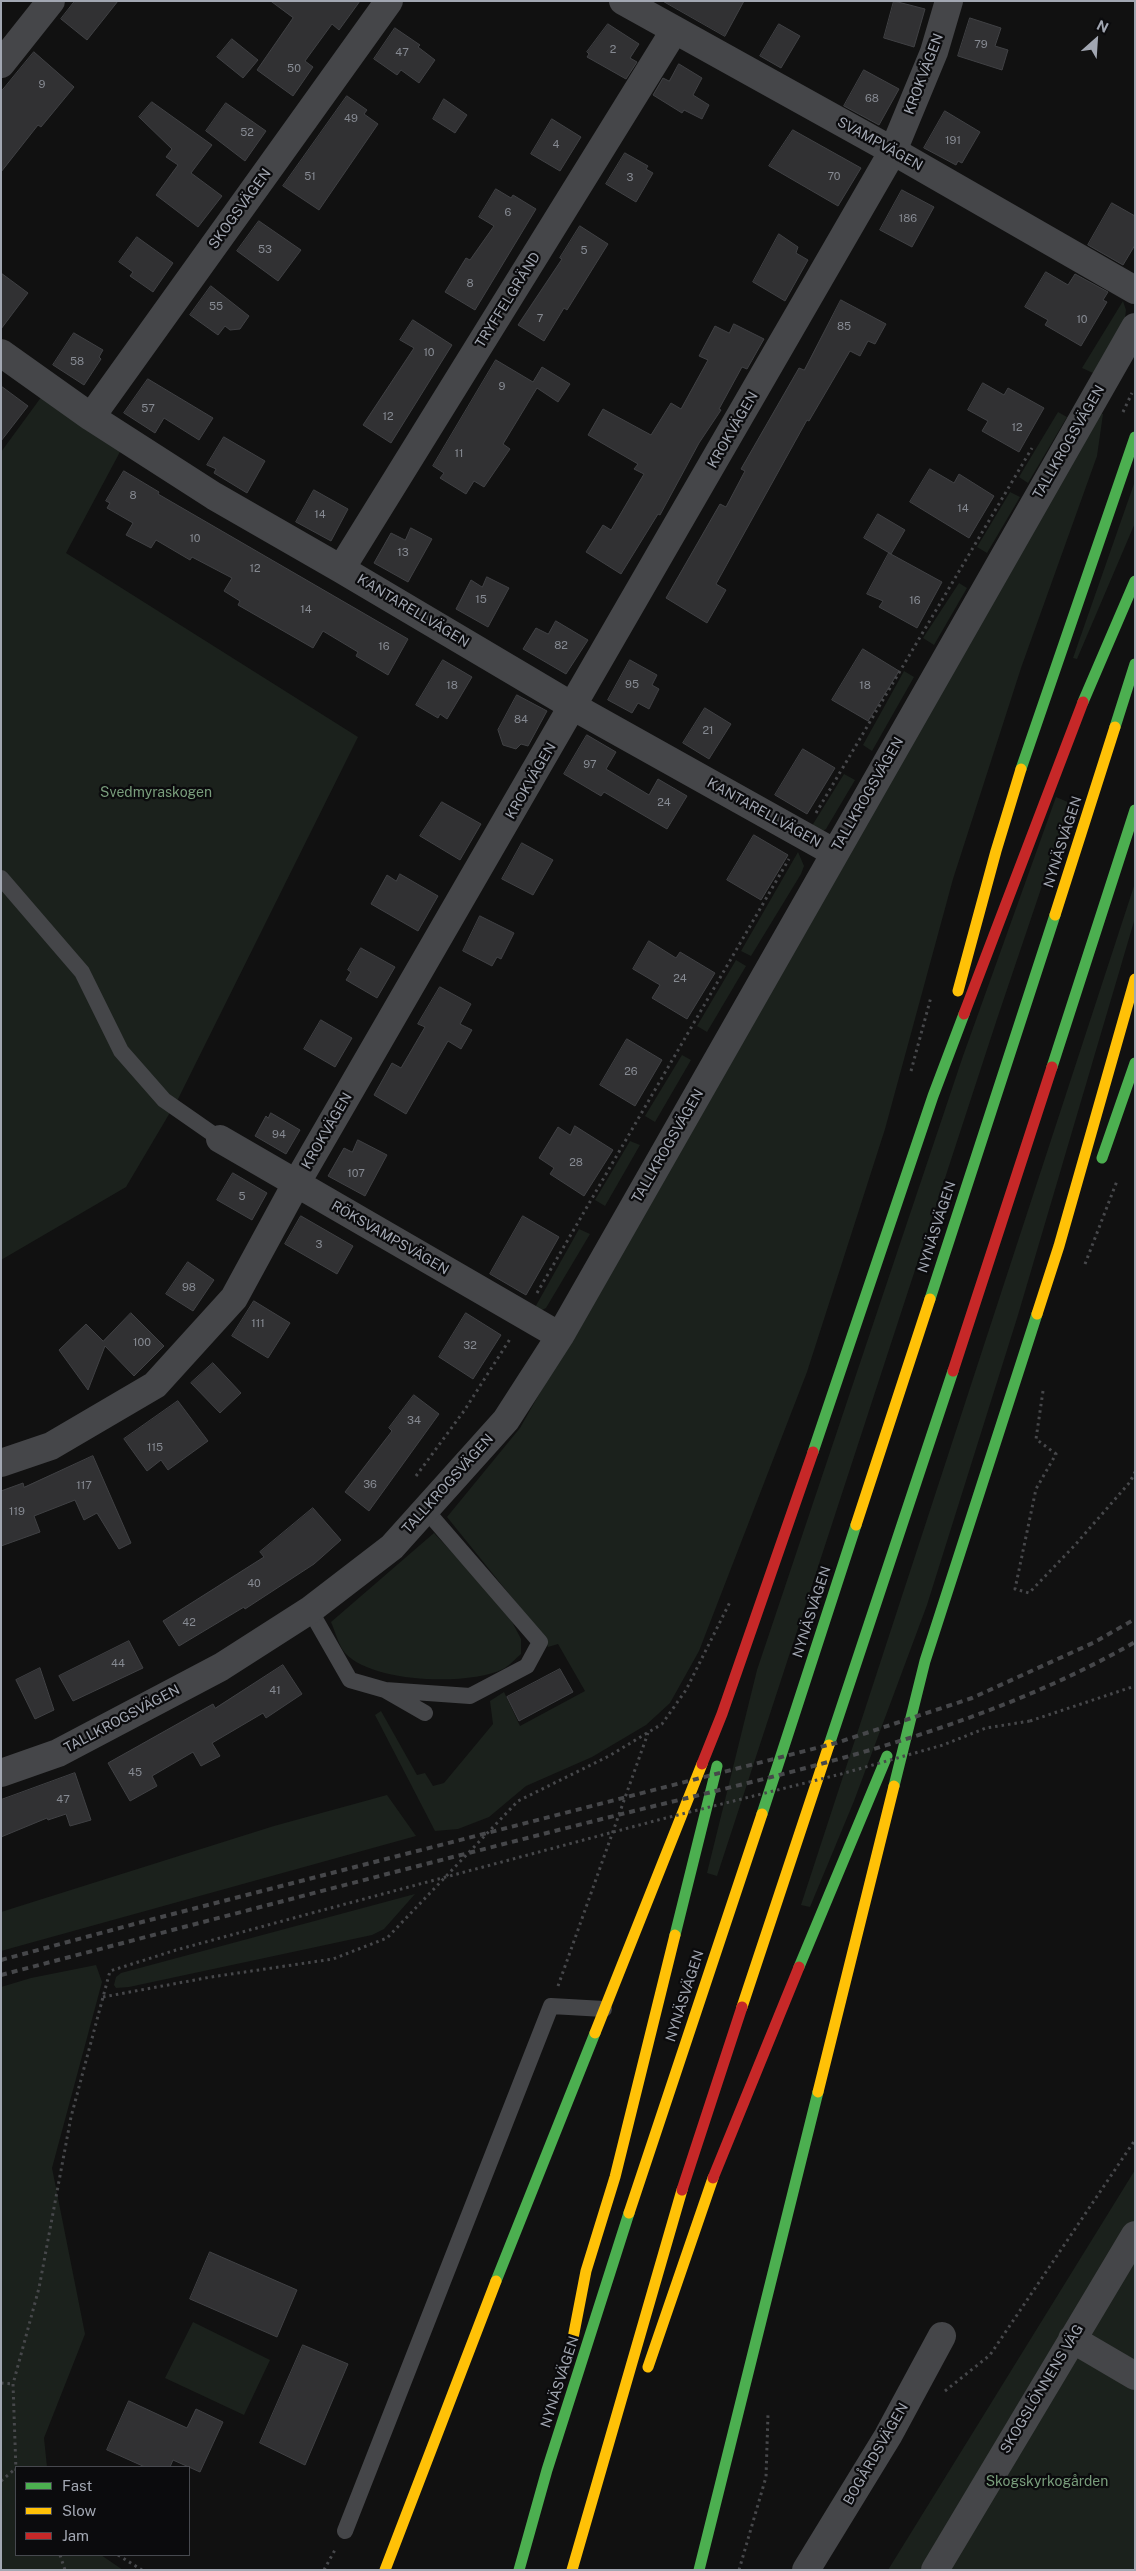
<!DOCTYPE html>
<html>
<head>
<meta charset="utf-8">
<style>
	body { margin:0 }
	#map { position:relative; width:1136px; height:2571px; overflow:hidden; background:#111; font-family:"Public Sans",sans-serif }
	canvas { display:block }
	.frame { position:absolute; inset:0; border:2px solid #a2a7b2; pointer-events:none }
	.legend { position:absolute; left:15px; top:2466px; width:175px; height:90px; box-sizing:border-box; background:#0b0b0d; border:1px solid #47494f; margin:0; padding:6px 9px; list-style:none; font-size:15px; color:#a2a7b2 }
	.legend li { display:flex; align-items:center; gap:10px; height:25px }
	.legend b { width:25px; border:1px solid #47494f }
	.north { position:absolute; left:1071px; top:15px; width:50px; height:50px; -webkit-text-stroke:4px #0b0b0d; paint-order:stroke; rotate:26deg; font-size:14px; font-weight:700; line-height:20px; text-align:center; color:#a2a7b2 }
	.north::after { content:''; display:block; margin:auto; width:18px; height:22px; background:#a2a7b2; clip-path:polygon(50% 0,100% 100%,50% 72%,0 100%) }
</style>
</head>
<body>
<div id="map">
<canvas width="1136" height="2571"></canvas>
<div class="frame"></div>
<ul class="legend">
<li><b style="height:6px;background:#4caf50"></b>Fast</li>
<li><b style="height:6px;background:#ffc107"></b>Slow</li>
<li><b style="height:6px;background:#c62828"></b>Jam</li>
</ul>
<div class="north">N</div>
</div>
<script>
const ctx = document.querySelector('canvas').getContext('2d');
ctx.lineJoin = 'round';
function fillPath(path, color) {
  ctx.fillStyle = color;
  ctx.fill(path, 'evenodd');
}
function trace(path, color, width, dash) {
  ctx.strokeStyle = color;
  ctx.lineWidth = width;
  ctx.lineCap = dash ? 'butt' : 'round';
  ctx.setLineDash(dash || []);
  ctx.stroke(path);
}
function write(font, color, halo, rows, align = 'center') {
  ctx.font = font + ' "Public Sans",sans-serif';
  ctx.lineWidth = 4.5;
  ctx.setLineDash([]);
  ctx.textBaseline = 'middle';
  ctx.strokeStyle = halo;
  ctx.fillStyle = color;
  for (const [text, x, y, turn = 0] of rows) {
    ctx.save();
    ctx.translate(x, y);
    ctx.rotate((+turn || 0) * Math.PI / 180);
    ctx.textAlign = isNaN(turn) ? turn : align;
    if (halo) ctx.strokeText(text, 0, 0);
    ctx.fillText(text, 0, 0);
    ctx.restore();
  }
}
fillPath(new Path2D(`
	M 1123,301 L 1126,310 L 1125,319 L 1093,373 L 1082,368 Z
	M 42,396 L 121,450 L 66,553 L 358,737 L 178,1099 L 126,1187 L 1,1260 L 1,452 Z
	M 1058,412 L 1067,417 L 1028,483 L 1019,477 Z
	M 1100,413 L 1103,414 L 1097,456 L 1021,668 L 953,879 L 885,1129 L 807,1372 L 699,1651 L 670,1703 L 646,1725 L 592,1757 L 526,1786 L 489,1817 L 458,1829 L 435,1831 L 375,1715 L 381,1711 L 417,1775 L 425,1773 L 433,1786 L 444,1783 L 493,1724 L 490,1701 L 504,1692 L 520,1726 L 585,1691 L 558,1644 L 548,1647 L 543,1636 L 447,1517 L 520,1428 L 900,757 Z
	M 1135,481 L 1135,523 L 1077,659 L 1073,658 Z
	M 1010,492 L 1020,497 L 987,553 L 977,547 Z
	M 959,583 L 967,588 L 934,645 L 923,638 Z
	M 904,671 L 914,677 L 872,751 L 863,745 Z
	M 844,774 L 855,780 L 826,829 L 820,833 L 810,829 Z
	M 1056,797 L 1070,803 L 997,1019 L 717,1876 L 707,1873 L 757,1670 L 963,1056 Z
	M 798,852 L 804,866 L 801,874 L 751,956 L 741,951 Z
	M 1135,883 L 1135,918 L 1018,1315 L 927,1605 L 854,1801 L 810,1907 L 801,1905 Z
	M 736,960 L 746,966 L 707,1032 L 697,1026 Z
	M 682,1055 L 691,1060 L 655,1122 L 645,1116 Z
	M 630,1141 L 640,1145 L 605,1206 L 595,1200 Z
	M 579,1229 L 590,1234 L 546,1308 L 538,1312 L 533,1311 Z
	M 434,1533 L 506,1610 L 521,1639 L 521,1654 C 515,1659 509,1666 503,1669 C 469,1686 372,1683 345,1653 C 339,1646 335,1631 331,1622 Z
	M 387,1795 L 416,1836 L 1,1951 L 1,1912 L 274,1826 Z
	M 415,1894 L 384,1929 L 372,1935 L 129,1987 L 116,1988 L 114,1985 L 116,1977 L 121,1973 Z
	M 96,1965 L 102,1982 L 52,2168 L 85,2334 L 44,2438 L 47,2467 L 16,2467 L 16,2555 L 101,2555 L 123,2570 L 1,2570 L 1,1987 L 31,1978 Z
	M 1135,2170 L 1135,2570 L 888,2570 Z
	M 193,2322 L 270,2360 L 244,2415 L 165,2378 Z`), '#1b211c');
const building = new Path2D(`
	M 75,1 L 118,1 L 87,40 L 61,19 Z
	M 271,1 L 360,1 L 339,30 L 332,24 L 305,61 L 313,67 L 293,96 L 257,70 L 293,18 Z
	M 663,1 L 744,1 L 725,36 Z
	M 894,1 L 925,9 L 914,47 L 884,38 Z
	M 970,18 L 1001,28 L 995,46 L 1008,50 L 1002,70 L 958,56 Z
	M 608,24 L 639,44 L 630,58 L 637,62 L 626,79 L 587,57 L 589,54 L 587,52 Z
	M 779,24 L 800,36 L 781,68 L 760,56 Z
	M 395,28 L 420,45 L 418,47 L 435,60 L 419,83 L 401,70 L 397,75 L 374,59 Z
	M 232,39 L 258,60 L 243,78 L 217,57 Z
	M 34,52 L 74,87 L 41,127 L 38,125 L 1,172 L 1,92 Z
	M 679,64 L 702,78 L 693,95 L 709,105 L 702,119 L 684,110 L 682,113 L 653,95 L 663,78 L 669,81 Z
	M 864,70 L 899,89 L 879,125 L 844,106 Z
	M 347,96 L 367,110 L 364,114 L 378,124 L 319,210 L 283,186 Z
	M 444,99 L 467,115 L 455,133 L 433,119 Z
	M 152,102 L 212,145 L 191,173 L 222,196 L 198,227 L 156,195 L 178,165 L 166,157 L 172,149 L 139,117 Z
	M 226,103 L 266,131 L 245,161 L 206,131 Z
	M 945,111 L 980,132 L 962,163 L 958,161 L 956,165 L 924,148 Z
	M 552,119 L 581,137 L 560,171 L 531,154 Z
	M 793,130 L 861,168 L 838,206 L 769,166 Z
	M 625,153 L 648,166 L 646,169 L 653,173 L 636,202 L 606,184 Z
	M 496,189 L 511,198 L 513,195 L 536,209 L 475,310 L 445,292 L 466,258 L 470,260 L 494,226 L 479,217 Z
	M 902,190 L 934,207 L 912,247 L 880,230 Z
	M 1112,203 L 1135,216 L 1135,245 L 1123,265 L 1088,245 Z
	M 259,221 L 301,250 L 278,281 L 237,251 Z
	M 580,226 L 608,244 L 567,310 L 564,308 L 544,341 L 518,325 L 562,259 L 560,258 Z
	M 779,234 L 798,247 L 796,253 L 808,260 L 785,301 L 753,282 Z
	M 137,237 L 173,263 L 153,292 L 130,276 L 133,272 L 119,262 Z
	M 1046,272 L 1068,285 L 1075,274 L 1108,292 L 1103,300 L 1107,302 L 1081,346 L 1045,325 L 1048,320 L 1025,307 Z
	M 1,273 L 28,293 L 1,329 Z
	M 211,286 L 249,316 L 240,329 L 230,330 L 225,326 L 218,335 L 190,315 Z
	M 841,300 L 886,324 L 875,344 L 868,341 L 860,356 L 850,351 L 809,421 L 807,420 L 716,584 L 726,590 L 707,623 L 666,598 L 720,504 L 726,507 L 745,471 L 741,469 L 799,368 L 804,370 Z
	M 413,320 L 452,345 L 391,443 L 363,425 L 414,348 L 400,340 Z
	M 734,324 L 764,339 L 747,369 L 742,367 L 719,409 L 721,410 L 699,443 L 660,515 L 658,514 L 621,574 L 586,552 L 603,525 L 611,530 L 644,474 L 634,469 L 638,464 L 588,435 L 603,409 L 651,435 L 671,403 L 681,409 L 708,360 L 699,356 L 715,326 L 729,333 Z
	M 74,333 L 103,350 L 99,357 L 101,359 L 84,385 L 53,365 Z
	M 496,360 L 533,382 L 542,367 L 570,384 L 558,402 L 537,388 L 503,444 L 510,449 L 484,487 L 474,481 L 466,494 L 440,478 L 444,473 L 433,466 Z
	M 148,379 L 213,418 L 199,440 L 164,418 L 155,433 L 124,413 Z
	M 983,383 L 1004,395 L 1008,388 L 1044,408 L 1019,452 L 982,431 L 988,421 L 968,410 Z
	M 1,386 L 28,406 L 1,441 Z
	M 224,437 L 265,461 L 247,493 L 214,473 L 216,469 L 207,465 Z
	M 930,469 L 954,483 L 959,474 L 994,496 L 969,538 L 910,502 Z
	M 124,471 L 159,492 L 158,494 L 408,639 L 388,675 L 356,656 L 358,652 L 323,631 L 313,648 L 238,605 L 240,601 L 224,591 L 232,578 L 192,557 L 190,560 L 156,540 L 151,548 L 126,535 L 133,523 L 107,508 L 110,503 L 106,501 Z
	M 314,490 L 348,509 L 331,541 L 296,522 Z
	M 878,514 L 905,530 L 891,554 L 864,538 Z
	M 411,528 L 432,539 L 408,582 L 374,563 L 391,533 L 405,540 Z
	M 889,553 L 942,582 L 917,628 L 879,607 L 883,601 L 867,594 Z
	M 487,577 L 509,588 L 488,627 L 456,609 L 471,580 L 482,587 Z
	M 556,621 L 588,640 L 566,674 L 523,649 L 536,628 L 548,634 Z
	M 863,649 L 899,671 L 868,721 L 832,700 Z
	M 443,660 L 472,677 L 447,719 L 440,714 L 438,718 L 416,705 Z
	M 630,660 L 657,675 L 652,685 L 659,689 L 649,709 L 638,703 L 632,713 L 608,700 Z
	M 517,695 L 547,711 L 528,746 L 521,744 L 516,749 L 503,745 L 498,730 Z
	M 705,708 L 731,724 L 709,759 L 683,743 Z
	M 587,735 L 616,752 L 606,769 L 649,795 L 658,779 L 687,796 L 667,829 L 604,792 L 601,796 L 564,774 Z
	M 803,749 L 835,768 L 807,814 L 775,795 Z
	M 442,802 L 481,824 L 460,860 L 420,836 Z
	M 754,835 L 788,855 L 761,900 L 727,880 Z
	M 522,843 L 553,860 L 533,895 L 502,879 Z
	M 400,874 L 438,896 L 418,931 L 371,904 L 387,875 L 396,881 Z
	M 480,916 L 514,933 L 501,959 L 497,957 L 492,966 L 463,951 Z
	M 649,941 L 676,958 L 680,952 L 715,973 L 687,1019 L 652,998 L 660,985 L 633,969 Z
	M 361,948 L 395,967 L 377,998 L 346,980 L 351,972 L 348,970 Z
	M 440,987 L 471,1004 L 460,1024 L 472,1030 L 461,1049 L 448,1041 L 406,1114 L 374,1095 L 392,1063 L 401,1068 L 425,1027 L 418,1024 Z
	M 321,1020 L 352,1038 L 335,1067 L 304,1049 Z
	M 627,1039 L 662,1060 L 635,1106 L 600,1085 Z
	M 271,1113 L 300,1130 L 286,1154 L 255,1136 L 266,1116 L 268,1118 Z
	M 575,1126 L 613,1150 L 584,1196 L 550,1174 L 554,1168 L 539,1158 L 558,1127 L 570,1135 Z
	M 358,1140 L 387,1155 L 365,1196 L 328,1176 L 344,1148 L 352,1152 Z
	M 233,1173 L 267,1193 L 252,1220 L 217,1200 Z
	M 301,1216 L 353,1246 L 337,1274 L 285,1244 Z
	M 523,1216 L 559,1237 L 526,1295 L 490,1274 Z
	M 188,1262 L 214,1280 L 193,1311 L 166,1294 Z
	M 254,1301 L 290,1323 L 268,1358 L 232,1336 Z
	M 131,1313 L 164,1346 L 134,1376 L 105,1346 L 88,1390 L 59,1350 L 86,1324 L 103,1341 Z
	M 466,1313 L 501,1335 L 473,1379 L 439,1357 Z
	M 213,1363 L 241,1393 L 220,1413 L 191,1383 Z
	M 414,1395 L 439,1414 L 369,1511 L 345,1492 L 392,1431 L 389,1428 Z
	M 178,1401 L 208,1441 L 168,1470 L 161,1460 L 147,1471 L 124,1439 Z
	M 93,1456 L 131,1543 L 119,1549 L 97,1513 L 84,1520 L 75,1500 L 34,1516 L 40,1532 L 1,1546 L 1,1491 L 23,1483 L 24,1487 Z
	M 313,1508 L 341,1540 L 314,1564 L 245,1609 L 244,1607 L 179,1646 L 163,1621 L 264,1557 L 260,1552 Z
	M 129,1641 L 143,1668 L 73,1701 L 59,1676 Z
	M 283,1665 L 302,1694 L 266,1718 L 263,1713 L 212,1743 L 220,1756 L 201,1766 L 193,1752 L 152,1776 L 157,1786 L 130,1801 L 108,1763 L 213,1704 L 215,1708 Z
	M 40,1668 L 54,1710 L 35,1719 L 16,1680 Z
	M 560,1669 L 573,1692 L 519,1721 L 507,1697 Z
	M 75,1773 L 91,1820 L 70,1826 L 66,1814 L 48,1820 L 47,1818 L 1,1837 L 1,1800 Z
	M 210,2252 L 297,2290 L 277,2337 L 190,2299 Z
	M 303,2345 L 348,2364 L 305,2465 L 260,2443 Z
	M 129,2401 L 187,2428 L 196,2409 L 223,2422 L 200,2472 L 173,2460 L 170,2467 L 145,2467 L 107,2450 Z`);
fillPath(building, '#313133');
trace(building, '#404144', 1);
trace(new Path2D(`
	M 1123,412 L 1132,393
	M 816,813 L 1032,448
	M 911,1071 L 931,997
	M 1085,1264 L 1117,1181
	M 537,1293 L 789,859
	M 1043,1391 L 1036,1439 L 1056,1454 L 1036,1489 L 1015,1589 L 1029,1593 L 1075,1545 L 1130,1482 L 1135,1472
	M 416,1476 L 464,1411 L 510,1339
	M 1030,1721 L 1135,1686
	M 558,1986 L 648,1733
	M 103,1997 L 211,1977 L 333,1959 L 387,1938 L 518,1801 L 609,1756 L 662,1724 L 686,1690 L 730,1602
	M 1,2383 L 13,2384
	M 945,2391 L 990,2355 L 1135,2140
	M 16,2471 L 13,2384 L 39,2288 L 71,2117 L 110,1971 L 176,1950 L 312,1913
	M 1,2481 L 15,2469
	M 60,2555 L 65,2570
	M 118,2555 L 142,2570
	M 324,2570 L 336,2548
	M 739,2570 L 766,2477 L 768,2414`), '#47484b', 3, [2.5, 4]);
trace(new Path2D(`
	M 1,878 L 82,972 L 121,1051 L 164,1100 L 220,1139
	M 310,1610 L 350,1680 L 385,1690 L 425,1713
	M 385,1690 L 470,1696 L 527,1666 L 540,1642 L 425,1509
	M 345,2531 L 551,2006 L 604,2009`), '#454649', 16);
trace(new Path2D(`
	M 623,1 L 893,151 L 1135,290
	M 1,64 L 51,1
	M 1,353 L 91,417 L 214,496 L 341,569 L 574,707 L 835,853
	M 91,417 L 389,1
	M 341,569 L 674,31
	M 220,1139 L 560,1336
	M 1,1463 L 51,1446 L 155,1385 L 234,1298 L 296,1184 L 893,151 L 934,52 L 949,1
	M 1,1773 L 58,1753 L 221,1667 L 310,1610 L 392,1547 L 506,1420 L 560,1336 L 1135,327
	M 1072,2339 L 1135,2376
	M 806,2570 L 888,2436 L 942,2336
	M 935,2570 L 1135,2235`), '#454649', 28);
trace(new Path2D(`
	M 1083,702 L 1135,581
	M 1115,727 L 1135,664
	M 1021,769 L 1135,437
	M 1052,1067 L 1135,810
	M 1102,1158 L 1135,1063
	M 930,1299 L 1055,915
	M 813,1452 L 933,1096 L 964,1014
	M 829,1745 L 953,1371
	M 894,1786 L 925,1661 L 1037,1314
	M 762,1814 L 856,1525
	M 675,1935 L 717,1766
	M 799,1967 L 887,1756
	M 496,2281 L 595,2033
	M 519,2570 L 547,2470 L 629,2213
	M 699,2570 L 818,2092`), '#4caf50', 11);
trace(new Path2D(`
	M 1055,915 L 1115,727
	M 958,991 L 996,851 L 1021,769
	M 1037,1314 L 1059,1246 L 1135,979
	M 856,1525 L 930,1299
	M 742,2007 L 829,1745
	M 595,2033 L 702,1764
	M 818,2092 L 894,1786
	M 629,2213 L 762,1814
	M 573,2338 L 586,2271 L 615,2177 L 675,1935
	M 648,2367 L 713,2178
	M 385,2570 L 496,2281
	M 572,2570 L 682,2190`), '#ffc107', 11);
trace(new Path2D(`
	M 964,1014 L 1083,702
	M 953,1371 L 1052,1067
	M 702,1764 L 722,1714 L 813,1452
	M 713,2178 L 799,1967
	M 682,2190 L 742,2007`), '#c62828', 11);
trace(new Path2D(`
	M 1,1960 L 138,1923 L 836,1743 L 972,1698 L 1095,1642 L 1135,1619
	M 1,1975 C 203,1922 404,1869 606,1818 C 785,1773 973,1735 1135,1642`), '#46474a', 4, [6, 5]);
trace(new Path2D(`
	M 312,1913 L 658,1820 L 841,1774 L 943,1745 L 986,1728 L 1030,1721`), '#47484b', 3, [2.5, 4]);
write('11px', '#868a92', null, [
	["79",981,45],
	["2",613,50],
	["47",402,53],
	["50",294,69],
	["9",42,85],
	["68",872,99],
	["49",351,119],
	["52",247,133],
	["191",953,141],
	["4",556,145],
	["51",310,177],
	["70",834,177],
	["3",630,178],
	["6",508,213],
	["186",908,219],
	["53",265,250],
	["5",584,251],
	["8",470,284],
	["55",216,307],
	["7",540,319],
	["10",1082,320],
	["85",844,327],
	["10",429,353],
	["58",77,362],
	["9",502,387],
	["57",148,409],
	["12",388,417],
	["12",1017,428],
	["11",459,454],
	["8",133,496],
	["14",963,509],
	["14",320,515],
	["10",195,539],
	["13",403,553],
	["12",255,569],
	["15",481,600],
	["16",915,601],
	["14",306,610],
	["82",561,646],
	["16",384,647],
	["95",632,685],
	["18",452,686],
	["18",865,686],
	["84",521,720],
	["21",708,731],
	["97",590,765],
	["24",664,803],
	["24",680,979],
	["26",631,1072],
	["94",279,1135],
	["28",576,1163],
	["107",356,1174],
	["5",242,1197],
	["3",319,1245],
	["98",189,1288],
	["111",258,1324],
	["100",142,1343],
	["32",470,1346],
	["34",414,1421],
	["115",155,1448],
	["36",370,1485],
	["117",84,1486],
	["119",17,1512],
	["40",254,1584],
	["42",189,1623],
	["44",118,1664],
	["41",275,1691],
	["45",135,1773],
	["47",63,1800]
]);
write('14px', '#a2a7b2', '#0b0b0d', [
	["KROKVÄGEN",924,74,-69],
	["SVAMPVÄGEN",880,144,29],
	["SKOGSVÄGEN",240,209,-54],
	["TRYFFELGRÄND",508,300,-58],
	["KROKVÄGEN",733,430,-60],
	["TALLKROGSVÄGEN",1069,442,-60],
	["KANTARELLVÄGEN",413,611,31],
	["KROKVÄGEN",531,781,-60],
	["TALLKROGSVÄGEN",868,794,-60],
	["KANTARELLVÄGEN",764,813,29],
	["NYNÄSVÄGEN",1063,842,-72],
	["KROKVÄGEN",327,1131,-60],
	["TALLKROGSVÄGEN",668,1146,-60],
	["NYNÄSVÄGEN",937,1227,-72],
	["RÖKSVAMPSVÄGEN",390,1238,30],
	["TALLKROGSVÄGEN",448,1484,-48],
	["NYNÄSVÄGEN",812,1612,-72],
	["TALLKROGSVÄGEN",122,1719,-28],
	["NYNÄSVÄGEN",685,1996,-72],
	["NYNÄSVÄGEN",560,2382,-72],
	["SKOGSLÖNNENS VÄG",1042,2389,-59],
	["BOGÅRDSVÄGEN",876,2454,-60]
]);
write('14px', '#799d7c', '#0b0b0d', [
	["Svedmyraskogen",156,793],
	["Skogskyrkogården",1047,2482]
]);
</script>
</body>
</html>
